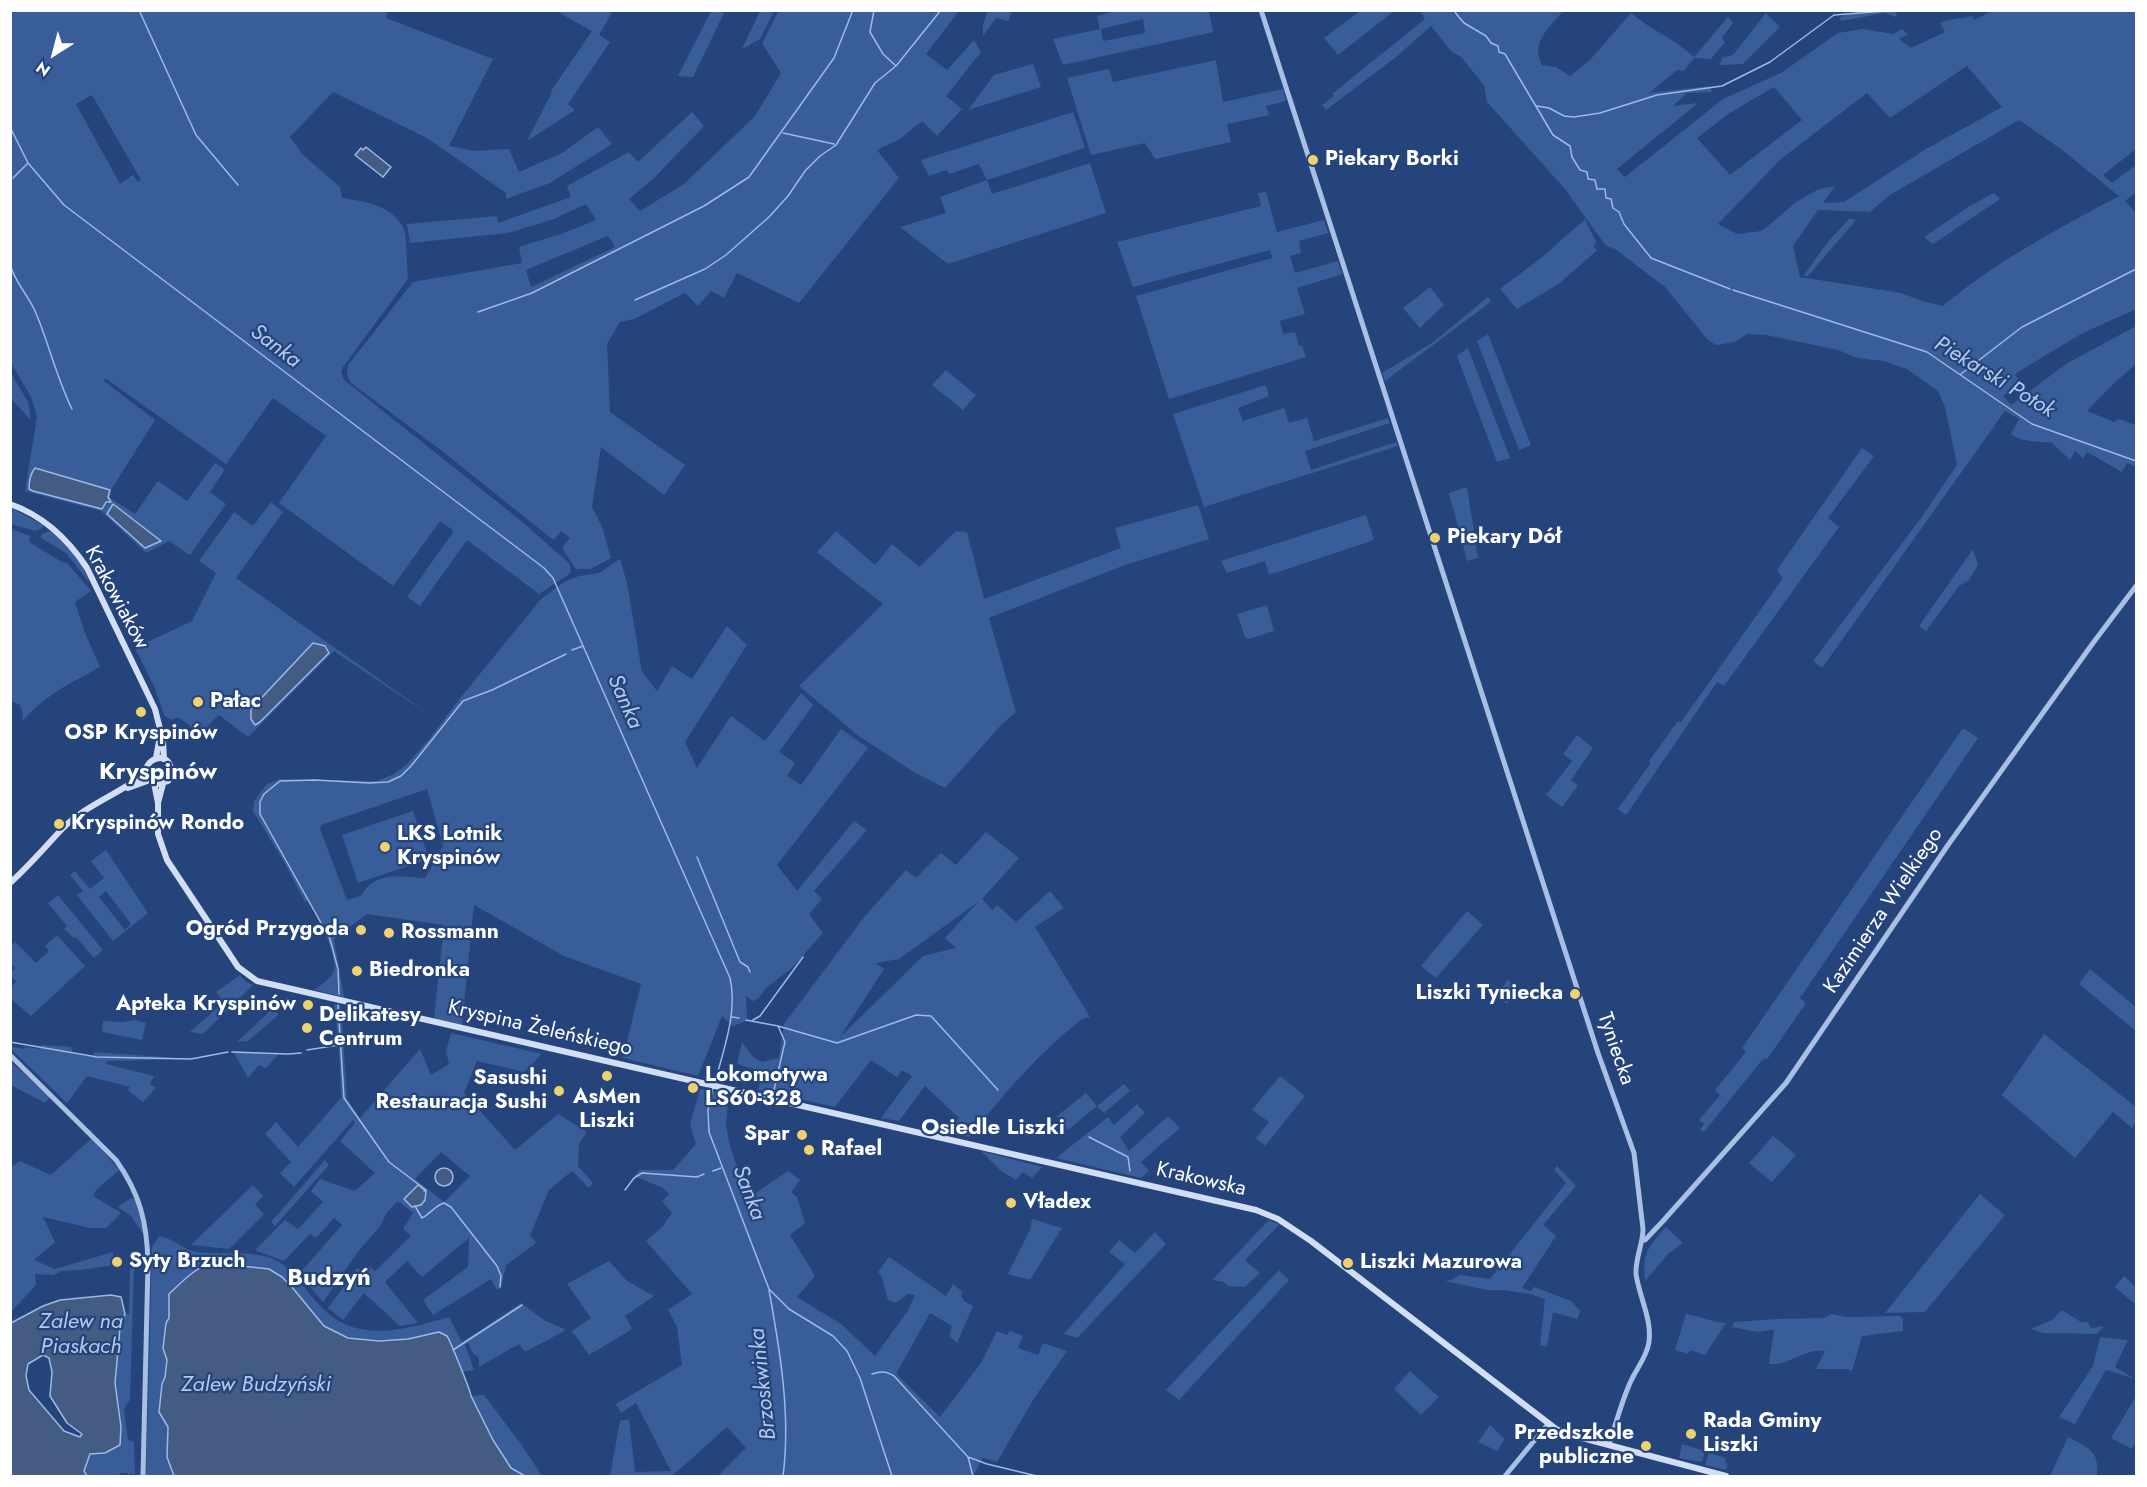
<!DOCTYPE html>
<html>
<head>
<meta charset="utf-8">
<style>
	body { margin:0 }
	#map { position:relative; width:2147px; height:1487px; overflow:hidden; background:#25447b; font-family:Jost,sans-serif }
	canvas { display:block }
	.frame { position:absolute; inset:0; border:12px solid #fff; pointer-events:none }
	.north { position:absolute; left:24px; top:24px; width:60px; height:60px; -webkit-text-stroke:4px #25447b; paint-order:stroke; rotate:216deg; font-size:16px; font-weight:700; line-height:24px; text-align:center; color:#fff }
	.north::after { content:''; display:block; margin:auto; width:21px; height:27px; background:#fff; clip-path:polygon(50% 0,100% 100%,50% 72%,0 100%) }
</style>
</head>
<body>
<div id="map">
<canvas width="2147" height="1487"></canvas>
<div class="frame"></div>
<div class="north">N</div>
</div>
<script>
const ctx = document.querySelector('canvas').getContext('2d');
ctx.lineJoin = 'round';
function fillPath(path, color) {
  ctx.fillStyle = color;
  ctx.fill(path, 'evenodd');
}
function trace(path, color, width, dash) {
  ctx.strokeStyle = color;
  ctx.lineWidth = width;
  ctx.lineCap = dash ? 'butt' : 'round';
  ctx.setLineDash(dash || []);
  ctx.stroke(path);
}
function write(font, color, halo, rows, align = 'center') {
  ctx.font = font + ' Jost,sans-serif';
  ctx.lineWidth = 4.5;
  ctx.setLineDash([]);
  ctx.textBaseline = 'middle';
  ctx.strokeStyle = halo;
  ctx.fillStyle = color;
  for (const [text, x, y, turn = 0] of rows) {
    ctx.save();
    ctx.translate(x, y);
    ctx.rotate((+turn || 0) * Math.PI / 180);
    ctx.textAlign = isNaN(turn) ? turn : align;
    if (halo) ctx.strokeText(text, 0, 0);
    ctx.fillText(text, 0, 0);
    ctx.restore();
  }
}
fillPath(new Path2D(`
	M 779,10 L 959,11 L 926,54 L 947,70 L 974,40 L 981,52 L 946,96 L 962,109 L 937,136 L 922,121 L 900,139 L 877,150 L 899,178 L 799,303 L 737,273 L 724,298 L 711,291 L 698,306 L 685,293 L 634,319 L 620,322 L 607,344 L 610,412 L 685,465 L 664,495 L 601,447 L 592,507 L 602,527 L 611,558 L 591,569 L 576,569 L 562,548 L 570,538 L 561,531 L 555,539 L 552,539 L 442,451 L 351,383 L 347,375 L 348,365 L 413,282 L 522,263 L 519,247 L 561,234 L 596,220 L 586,204 L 554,219 L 508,233 L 410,243 L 407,224 L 497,216 L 498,223 L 571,197 L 567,186 L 629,152 L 638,162 L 692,112 L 704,126 L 653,179 L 629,199 L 640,211 L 684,184 L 755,116 L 781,73 L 762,43 ZM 608,236 L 615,247 L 531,287 L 526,270 Z
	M 988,10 L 1012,11 L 1008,21 L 996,18 L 983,36 L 983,25 Z
	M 1118,10 L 1209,11 L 1213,32 L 1063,65 L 1053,39 L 1100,29 L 1097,16 ZM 1143,19 L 1145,33 L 1103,41 L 1101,29 Z
	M 11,11 L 388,11 L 386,18 L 493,59 L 449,146 L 475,151 L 509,149 L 519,172 L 562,153 L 598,127 L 612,144 L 550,183 L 506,199 L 506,193 L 427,138 L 333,92 L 290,137 L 303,155 L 340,187 L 342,198 C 364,201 391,205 403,227 C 407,235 407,268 408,279 L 343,367 L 341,373 L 344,380 L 520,520 L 569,563 L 571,571 L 568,575 L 539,594 L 467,540 L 420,606 L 407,597 L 454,531 L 440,521 L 393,586 L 279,503 L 326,436 L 273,398 L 226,464 L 105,378 L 104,381 L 155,420 L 111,490 L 110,498 L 135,514 L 158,481 L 187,501 L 215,463 L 223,468 L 224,471 L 210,492 L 226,504 L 190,555 L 169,541 L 146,553 L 101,511 L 25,491 L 37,416 L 31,397 L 11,363 ZM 92,95 L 141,180 L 138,182 L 133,175 L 120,184 L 76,104 ZM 36,468 L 109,490 L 109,503 L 106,502 ZM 113,504 L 161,541 L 144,547 L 107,514 Z
	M 556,11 L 613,11 L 599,35 L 610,42 L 568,104 L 575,110 L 527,141 L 552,92 L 551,91 L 592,31 Z
	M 711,11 L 725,11 L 693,77 L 678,76 Z
	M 760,11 L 774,11 L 760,39 L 742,49 Z
	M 1360,11 L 1394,11 L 1338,55 L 1324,38 Z
	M 1420,11 L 1450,11 L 1457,15 L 1456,11 L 1563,11 C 1550,27 1530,42 1542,65 L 1556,67 L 1570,76 L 1590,60 L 1631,13 C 1651,30 1676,40 1694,57 L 1728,17 L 1733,23 L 1722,38 L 1725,42 L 1711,59 L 1694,58 L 1684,71 L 1677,70 L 1649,93 L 1710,86 L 1712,92 L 1687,93 L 1673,106 L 1698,103 L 1617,169 L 1625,177 L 1723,99 L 1781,73 L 1838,33 L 1863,29 L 1893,34 L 1902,29 L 1908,34 L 1899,39 L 1911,48 L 1945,32 L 1940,23 C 1950,18 1960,19 1972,16 L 1974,20 L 1988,13 L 1988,11 L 2136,11 L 2136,149 L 2103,175 L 2112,183 L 2136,165 L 2136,192 L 2125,201 L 2136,213 L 2136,309 L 2081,334 L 2018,372 L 2015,375 L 2021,382 L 2003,396 L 2011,405 L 2066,364 L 2136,326 L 2136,337 L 2134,338 L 2136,341 L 2136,364 L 2113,384 L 2087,411 L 2114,422 L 2119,419 L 2136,425 L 2136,467 L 2127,463 L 2122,472 L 2087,452 L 2083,458 L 2075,451 L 2070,460 L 2051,442 C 2038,442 2022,442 2011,434 L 2019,419 L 2005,411 L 1822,668 L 1813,661 L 1921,518 L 1957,465 L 1945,407 L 1938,391 L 1907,369 L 1884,361 L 1857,358 L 1838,350 L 1766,335 L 1747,334 L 1735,342 L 1716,345 L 1708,340 L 1665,287 L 1615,249 L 1606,246 L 1565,189 L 1487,102 L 1484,85 L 1461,57 L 1451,51 L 1431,26 L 1396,57 L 1326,110 L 1322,105 L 1334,96 L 1332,94 L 1425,19 ZM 1967,66 L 2002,107 L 1926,149 L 1844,202 L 1823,203 L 1835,186 L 1819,189 L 1796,202 L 1762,231 L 1737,234 L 1718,224 L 1781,159 L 1867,93 L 1890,118 ZM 1774,87 L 1802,120 L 1730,175 L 1697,138 L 1728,114 ZM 2019,120 L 2061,149 L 2119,196 C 2058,229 1996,261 1943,306 L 1922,301 L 1901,293 L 1800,277 L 1793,246 L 1818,210 L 1870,212 L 1888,196 Z
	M 1858,11 L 1858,10 L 1897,11 L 1896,17 L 1885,13 L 1841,21 L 1840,17 Z
	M 1766,13 L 1780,27 L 1743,64 L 1720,65 L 1722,58 L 1733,55 Z
	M 1216,60 L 1223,102 L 1283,89 L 1286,101 L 1266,106 L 1269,115 L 1227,124 L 1231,142 L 1155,159 L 1145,143 L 1091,155 L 1067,78 L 1109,69 L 1113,82 Z
	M 1033,64 L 1041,87 L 968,110 L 994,75 Z
	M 1073,112 L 1085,148 L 987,180 L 992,194 L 1090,163 L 1106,213 L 948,264 L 900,227 L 946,213 L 940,197 L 987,180 L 979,164 L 949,174 L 947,170 L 929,176 L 921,160 Z
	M 1266,192 L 1277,232 L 1324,220 L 1328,233 L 1299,241 L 1301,253 L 1290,256 L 1295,273 L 1338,261 L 1342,274 L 1297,288 L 1305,314 L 1280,321 L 1283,334 L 1295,332 L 1299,346 L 1302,346 L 1306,357 L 1169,399 L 1136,296 L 1272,258 L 1270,250 L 1133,287 L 1117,242 L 1261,206 L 1258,193 Z
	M 1994,193 L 2000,199 L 1933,244 L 1924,237 L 1968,207 Z
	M 1850,218 L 1856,220 L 1807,277 L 1804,275 L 1827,243 Z
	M 1585,219 L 1596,242 L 1594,247 L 1597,250 L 1560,283 L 1517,309 L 1500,289 L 1541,258 Z
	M 1430,287 L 1444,305 L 1420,328 L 1403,308 Z
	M 1488,297 L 1491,301 L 1484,307 L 1385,381 L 1382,373 L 1432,343 Z
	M 1488,334 L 1531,445 L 1519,450 L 1477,341 Z
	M 1468,348 L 1510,458 L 1497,462 L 1457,356 Z
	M 946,370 L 976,395 L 963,410 L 932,385 Z
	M 10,372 L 28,402 L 31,420 L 11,399 Z
	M 1266,385 L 1269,396 L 1238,408 L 1243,421 L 1284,408 L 1289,423 L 1307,418 L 1314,441 L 1388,418 L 1390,423 L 1305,451 L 1311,470 L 1396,442 L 1398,446 L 1204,507 L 1173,414 Z
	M 1862,448 L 1874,456 L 1828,518 L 1839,527 L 1724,686 L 1717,682 L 1626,815 L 1618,809 L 1650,764 L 1649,761 L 1678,721 L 1681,722 L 1783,578 L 1777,570 Z
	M 1467,487 L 1478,558 L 1467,561 L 1449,493 Z
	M 271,502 L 283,512 L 236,578 L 434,718 L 334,651 L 248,737 L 219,715 L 195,738 L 189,725 L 178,717 L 172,720 L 164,715 L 154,686 L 135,648 L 192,621 L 216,573 L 199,561 L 234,512 L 253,526 Z
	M 1198,505 L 1209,539 L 1125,565 L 989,618 L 1016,712 L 1002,724 L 945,788 L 914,772 L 860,737 L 799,686 L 883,604 L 817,552 L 836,531 L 875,565 L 892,544 L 919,567 L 956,531 L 967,532 L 984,599 L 1121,548 L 1115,528 Z
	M 11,508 L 43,525 L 43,528 L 35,531 L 11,524 Z
	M 1366,515 L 1374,540 L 1275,573 L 1269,574 L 1265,561 L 1227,573 L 1221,561 Z
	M 11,529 L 30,536 L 29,542 L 62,562 L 67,563 L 91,591 L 75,602 L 85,633 L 100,667 C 71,683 43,696 22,722 L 23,715 L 20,705 L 11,701 Z
	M 49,531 C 66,539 84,564 89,582 L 66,553 L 41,538 L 41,535 Z
	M 1973,549 L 1978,565 L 1969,580 L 1959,586 L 1926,631 L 1919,626 Z
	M 620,559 L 627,583 L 642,672 L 657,691 L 672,666 L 692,679 L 727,626 L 747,645 L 685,742 L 697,768 L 731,716 L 765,741 L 801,693 L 813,705 L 779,752 L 795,763 L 787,776 L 801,785 L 841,729 L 868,748 L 777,865 L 797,891 L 854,821 L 867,830 L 814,891 L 822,899 L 809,914 L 823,933 L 792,968 L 766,988 L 759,998 L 753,1001 L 746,996 L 747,1021 L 733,1026 L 722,1016 L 698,1076 L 623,1058 L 641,984 L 564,956 L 474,905 L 462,1025 L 434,1019 L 444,925 L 367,914 L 334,939 L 344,997 L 314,990 C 320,985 333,978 334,969 C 337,952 317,916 308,901 L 305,902 L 283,860 L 253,811 L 254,801 L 267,784 L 280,779 L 377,781 L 394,774 L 407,764 L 430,738 L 461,697 L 541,599 L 564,582 L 579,576 L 599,573 ZM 427,789 L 443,846 L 425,878 C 404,876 373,871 362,895 L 347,900 L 320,829 L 321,825 Z
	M 1267,605 L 1274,631 L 1249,639 L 1245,637 L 1237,614 Z
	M 1963,728 L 1978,738 L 1800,998 L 1806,1003 L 1768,1058 L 1762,1060 L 1704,1132 L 1700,1130 L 1704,1124 L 1699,1120 L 1720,1095 L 1715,1090 L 1746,1052 L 1742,1048 Z
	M 1577,735 L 1593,748 L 1571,780 L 1578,785 L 1562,807 L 1546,795 L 1572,761 L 1563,754 Z
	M 413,811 L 429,859 L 358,883 L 342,835 Z
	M 986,832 L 1019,858 L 982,899 L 992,910 L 997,905 L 1016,922 L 1050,891 L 1064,908 L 1035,927 L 1090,1017 L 1082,1019 C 1039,1053 1003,1094 970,1137 L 947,1133 L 959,1118 L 925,1086 L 899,1121 L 881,1118 L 912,1076 L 902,1070 L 897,1077 L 871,1060 L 835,1107 L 758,1090 L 763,1072 L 737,1064 L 742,1042 L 752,1056 L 762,1062 L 779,1058 L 784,1024 L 865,916 L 906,870 L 916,878 L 941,853 L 956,865 ZM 978,902 L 945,938 L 956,948 L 923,956 L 840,1037 L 884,969 L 876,963 L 899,959 Z
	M 106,850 L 148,913 L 113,941 L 77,895 L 83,891 L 70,875 L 75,871 L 90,889 L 104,878 L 91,861 ZM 106,891 L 131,924 L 125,930 L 99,897 Z
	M 58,895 L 103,950 L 94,958 L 76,937 L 74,938 L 64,929 L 67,926 L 48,903 Z
	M 1467,911 L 1483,925 L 1436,978 L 1421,966 Z
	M 57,935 L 85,966 L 31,1016 L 11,999 L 11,988 L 16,981 L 11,976 L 11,972 L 15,968 L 11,964 L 11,947 L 15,942 L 36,963 L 49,951 L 45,946 Z
	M 2090,969 L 2136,1007 L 2136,1031 L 2079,984 Z
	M 240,975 L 246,982 L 253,985 L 203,1034 L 190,1032 L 224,1002 L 216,992 Z
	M 1508,980 L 1519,990 L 1507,1004 L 1496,995 Z
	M 334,1004 L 341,1006 L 347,1099 L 360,1118 L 420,1049 L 431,1075 L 449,1064 L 446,1051 L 451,1033 L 542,1054 L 524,1072 L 477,1061 L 464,1093 L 515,1150 L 558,1114 L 587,1132 L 579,1144 L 578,1166 L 593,1183 L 589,1188 L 572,1171 L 549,1190 L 530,1235 L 536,1243 L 506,1265 L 501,1287 L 497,1290 L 491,1279 L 433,1315 L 423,1300 L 468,1267 L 469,1238 L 422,1277 L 407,1261 L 385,1282 L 418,1323 L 400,1326 L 364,1293 L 343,1320 L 328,1308 L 357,1268 L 364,1272 L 369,1266 L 375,1271 L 411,1236 L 403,1229 L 413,1213 L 398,1201 L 387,1212 L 381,1225 L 357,1253 L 323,1302 L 299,1274 L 342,1225 L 334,1218 L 316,1238 L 310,1234 L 284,1261 L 257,1251 L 256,1249 L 285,1220 L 298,1229 L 323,1202 L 311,1191 L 320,1179 L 355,1191 L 375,1173 L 340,1141 L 355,1123 L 353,1120 L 294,1187 L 280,1173 L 291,1162 L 265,1134 L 276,1122 L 298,1147 L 341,1098 L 339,1046 ZM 441,1152 L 470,1176 L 444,1202 L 415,1179 Z
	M 274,1007 L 278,1015 L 248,1041 L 237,1042 Z
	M 135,1020 L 146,1023 L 142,1040 L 102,1032 L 103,1021 L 122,1022 Z
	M 2044,1034 L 2136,1107 L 2136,1122 L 2132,1128 L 2113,1112 L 2075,1158 L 2002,1095 Z
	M 42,1045 L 71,1047 L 73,1054 L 93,1057 L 94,1052 L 189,1059 L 107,1061 L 106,1064 L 154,1076 L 150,1084 L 156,1088 L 143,1102 L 128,1090 L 130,1087 L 87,1076 L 67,1103 L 11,1049 L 11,1047 L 25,1049 L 25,1047 L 40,1049 Z
	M 233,1051 L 279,1054 L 266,1068 L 259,1065 L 248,1078 Z
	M 10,1061 L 50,1097 L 45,1103 L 11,1085 Z
	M 1280,1076 L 1305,1096 L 1265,1146 L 1256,1138 L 1269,1122 L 1252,1110 Z
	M 1124,1084 L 1130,1091 L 1104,1113 L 1097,1106 L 1068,1130 L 1057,1116 L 1086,1093 L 1097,1106 Z
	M 700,1089 L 729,1094 L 726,1123 L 729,1143 L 748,1198 L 788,1171 L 800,1180 L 791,1192 L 797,1197 L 805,1223 L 790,1235 L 815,1276 L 797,1297 L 841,1324 L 875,1356 L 907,1312 L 915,1295 L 908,1294 L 895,1303 L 888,1300 L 881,1275 L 878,1272 L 889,1257 L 946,1296 L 953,1284 L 963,1292 L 961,1295 L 964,1301 L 973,1306 L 957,1343 L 949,1336 L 952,1326 L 930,1313 L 896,1374 L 940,1417 L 981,1363 L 997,1331 L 1007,1335 L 1010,1331 L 1023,1336 L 1018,1348 L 1038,1355 L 1043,1343 L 1067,1351 L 1033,1400 L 997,1462 L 983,1458 L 973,1476 L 718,1476 L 746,1448 L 727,1427 L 672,1476 L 610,1476 L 620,1421 L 629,1419 L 635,1472 L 671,1471 L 636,1403 L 621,1413 L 616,1404 L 682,1365 L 677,1327 L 668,1310 L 692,1294 L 646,1241 L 662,1227 L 672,1213 L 662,1201 L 669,1194 L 663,1188 L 634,1176 L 640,1170 L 673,1170 L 696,1144 L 690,1125 Z
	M 1137,1104 L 1145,1113 L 1120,1137 L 1129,1151 L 1168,1116 L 1180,1128 L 1141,1162 L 1149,1171 L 1141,1178 L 1056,1158 L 1108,1117 L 1114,1125 Z
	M 1773,1136 L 1796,1155 L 1772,1182 L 1749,1163 Z
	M 92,1138 L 119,1170 L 96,1190 L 93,1196 L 121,1213 L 106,1228 L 90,1228 L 43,1217 L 55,1242 L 34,1260 L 55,1269 L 113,1252 L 114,1265 L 81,1270 L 62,1271 L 53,1275 L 35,1274 L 36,1285 L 11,1312 L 11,1167 L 20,1161 L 51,1175 Z
	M 981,1151 L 1042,1167 L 1032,1178 L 1023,1172 L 1016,1180 L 1001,1171 Z
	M 325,1160 L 329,1165 L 275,1226 L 271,1222 Z
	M 1557,1166 L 1576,1186 L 1543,1225 L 1556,1236 L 1522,1288 L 1531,1291 L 1534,1287 L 1571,1301 L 1580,1311 L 1577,1319 L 1553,1312 L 1547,1347 L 1540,1345 L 1545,1299 L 1530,1294 L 1504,1290 L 1487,1290 L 1445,1281 L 1451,1280 L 1459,1275 L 1490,1279 L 1566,1183 L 1554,1170 Z
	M 253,1185 L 263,1196 L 255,1205 L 264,1214 L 229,1249 L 191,1245 Z
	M 1980,1194 L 2005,1215 L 1925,1312 L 1885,1313 Z
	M 131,1198 L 136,1199 L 144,1235 L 131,1216 L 118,1207 Z
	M 1032,1219 L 1062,1228 L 1030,1280 L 1008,1274 L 1030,1230 Z
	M 1269,1220 L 1279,1225 L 1245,1260 L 1260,1273 L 1245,1287 L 1228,1286 L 1224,1282 L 1212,1280 Z
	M 1666,1227 L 1683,1243 L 1669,1253 L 1645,1281 C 1642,1253 1648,1247 1666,1227 Z
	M 1155,1232 L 1166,1244 L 1077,1338 L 1064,1334 L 1125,1264 L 1109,1252 L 1119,1240 L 1135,1253 Z
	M 159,1236 C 173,1238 183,1250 197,1252 C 224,1256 255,1248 279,1262 C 297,1273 308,1295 323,1309 C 358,1344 408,1329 449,1317 L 462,1342 L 521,1303 L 544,1320 L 566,1330 L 525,1352 L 519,1344 L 479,1367 L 479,1358 L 472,1352 L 468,1342 L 465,1345 L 474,1370 L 461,1372 L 450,1340 C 437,1340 422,1338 409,1339 C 378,1340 350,1343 324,1326 C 310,1317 301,1299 291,1286 L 169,1294 L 169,1318 L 166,1323 L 163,1348 L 167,1360 L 165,1377 L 162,1384 L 159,1412 L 168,1427 L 167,1446 L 171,1472 L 174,1476 L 146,1476 L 152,1247 Z
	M 609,1261 L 627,1281 L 654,1296 L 625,1316 L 632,1328 L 629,1331 L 589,1355 L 572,1331 L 591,1318 L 567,1284 Z
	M 130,1268 L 134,1269 L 130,1400 L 124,1409 L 128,1440 L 134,1442 L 135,1474 L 130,1474 L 130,1476 L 128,1476 L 127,1473 L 120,1473 L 118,1476 L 87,1476 L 84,1471 L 90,1454 L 106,1453 L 118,1447 L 121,1427 L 115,1383 L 120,1328 L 125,1314 L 129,1314 Z
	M 1279,1270 L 1289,1280 L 1179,1400 L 1166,1390 Z
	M 2124,1276 L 2136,1287 L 2136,1305 L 2115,1287 Z
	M 2062,1310 L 2081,1322 L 2088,1322 L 2091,1328 L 2104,1326 L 2096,1334 L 2043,1333 L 2031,1329 L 2052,1320 Z
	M 1686,1314 C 1700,1316 1712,1322 1726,1323 L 1705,1355 L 1690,1350 L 1688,1354 L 1675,1350 Z
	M 1831,1314 L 1847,1317 L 1900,1316 L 1903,1319 L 1903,1331 L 1862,1336 L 1852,1371 L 1847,1369 L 1816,1369 L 1825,1351 C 1805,1347 1788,1367 1769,1364 L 1774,1330 L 1757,1332 L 1732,1327 L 1734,1322 L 1776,1319 L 1824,1318 Z
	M 2100,1337 L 2128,1340 L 2115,1367 L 2135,1379 L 2106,1370 L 2075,1424 L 2059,1417 L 2093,1366 Z
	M 1410,1371 L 1439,1397 L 1421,1415 L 1394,1389 Z
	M 484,1395 L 521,1444 L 542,1476 C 530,1476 519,1476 510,1468 C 497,1454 480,1414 471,1396 Z
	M 2136,1396 L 2136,1442 L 2132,1449 L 2111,1438 Z
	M 1490,1425 L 1505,1439 L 1497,1451 L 1478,1442 Z
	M 2068,1437 C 2088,1448 2100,1451 2097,1476 L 2050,1476 Z
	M 1682,1444 L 1705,1451 L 1702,1462 L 1679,1458 Z
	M 1709,1453 L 1726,1458 L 1725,1463 L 1728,1464 L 1726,1470 L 1705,1465 Z`), '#395d98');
const water = new Path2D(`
	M 366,147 L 391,167 L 383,177 L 355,155 L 361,148 L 363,150 Z
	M 35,468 L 110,490 L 108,497 L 111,502 L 106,502 L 102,509 L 33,491 L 29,489 C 29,480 30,474 35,468 Z
	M 113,504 L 161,541 L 145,548 L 107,514 Z
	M 313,643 L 325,646 L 329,653 L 260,722 L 255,725 L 251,719 L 251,709 Z
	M435 1177a9 9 0 1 1 18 0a9 9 0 1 1-18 0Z
	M 418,1185 L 426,1191 L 425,1200 L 421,1205 L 412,1207 L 404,1199 Z
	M 214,1263 L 269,1269 L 282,1277 L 291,1286 L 324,1326 L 348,1338 L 379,1341 L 408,1339 L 439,1332 L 447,1336 C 450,1340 471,1392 471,1396 L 493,1440 L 511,1468 L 525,1476 L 174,1476 L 167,1457 L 168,1427 L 159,1412 L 162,1384 L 165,1377 L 167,1360 L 163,1348 L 166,1323 L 169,1318 L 169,1294 C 182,1282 196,1266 214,1263 Z
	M 111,1295 L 121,1297 L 125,1314 L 120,1328 L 115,1383 L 121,1427 L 120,1445 L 105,1453 L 90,1454 L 84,1471 L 87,1476 L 11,1476 L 11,1323 L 43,1306 L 60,1300 ZM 43,1355 L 49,1358 L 52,1372 L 50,1396 L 67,1423 L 82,1434 L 80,1437 L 64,1431 L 29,1390 L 26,1376 L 28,1364 Z`);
fillPath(water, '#445c84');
trace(water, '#9db9e5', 1.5);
trace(new Path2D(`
	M 139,10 L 196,135 L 238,185
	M 874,10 L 870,32 L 883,54 L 895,65
	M 1453,10 L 1464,23 L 1486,36 L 1491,43 L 1498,46 L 1499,52 L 1505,54 L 1553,135 L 1570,146 L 1572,157 L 1580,170 L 1587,172 L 1588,179 L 1595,180 L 1597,189 L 1605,189 L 1606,198 L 1611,199 L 1613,208 L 1619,212 L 1624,224 L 1651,258 L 1730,289
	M 1537,106 L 1549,108 L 1564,116 L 1574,117 L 1600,113 L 1657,95 L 1722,86 L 1770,62 L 1834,15 L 1899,10
	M 10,127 L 28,163 L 64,205 L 544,568 L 553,578 L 730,978 C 738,1013 723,1050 715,1083
	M 783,133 L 834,144
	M 13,178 L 27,164
	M 10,264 C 14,281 28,295 35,311 C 49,343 56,377 72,409
	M 1733,290 L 1927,352 L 2032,424 L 2136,461
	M 635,300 L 705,269 L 726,255 L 769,217 L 788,196 L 805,171 L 820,156 L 836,145 L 875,83 L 896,66 L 941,10
	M 478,312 L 532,293 L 704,206 L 749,177 L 834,58 L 853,10
	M 1961,374 L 2022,327 L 2136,269
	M 572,650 L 583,646
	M 697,857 L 740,962 L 748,967 L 750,972
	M 339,994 L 338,969 L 330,939 L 260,814 L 260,802 L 264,794 L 280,781 L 315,780 L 369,783 L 388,782 L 401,776 L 411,766 L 463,701 L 492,690 L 566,654
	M 338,1005 L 344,1098 L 389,1162 L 426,1190 L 424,1191
	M 732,1017 L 739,1018
	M 746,1020 L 778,1026 L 785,1042 L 773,1094
	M 753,1020 L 760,1016 L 803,957
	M 778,1026 L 837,1043 L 916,1015 L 931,1016 L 998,1090
	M 10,1042 L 97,1057 L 191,1059 L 228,1052
	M 307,1050 L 339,1045
	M 232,1052 L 288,1054 L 301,1053
	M 713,1088 L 708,1110 L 709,1132 L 769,1289 L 789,1309 L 833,1336 L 847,1351 L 860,1378 L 892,1476
	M 1089,1137 L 1128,1157 L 1130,1171
	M 713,1171 L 721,1168
	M 625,1190 L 634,1178 L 642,1173 L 697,1177 L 704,1174
	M 415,1206 L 422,1218 C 430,1214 436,1205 444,1203 L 451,1207 L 497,1266 L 501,1276 L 500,1287
	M 769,1290 C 780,1351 791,1415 783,1476
	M 453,1350 L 522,1305
	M 872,1374 C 881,1371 886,1371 894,1376 L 968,1457 L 987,1464 L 1037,1476
	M 968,1457 L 973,1476`), '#9db9e5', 1.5);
trace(new Path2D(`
	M 1261,10 L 1598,1053 L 1634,1153 L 1643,1229 C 1643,1244 1635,1259 1636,1274 C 1639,1296 1652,1319 1649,1342 C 1647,1357 1636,1369 1630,1383 C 1621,1403 1616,1424 1609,1444
	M 10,1055 L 116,1160 C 140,1194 147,1222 148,1263 L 143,1476
	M 1643,1240 L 1645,1240 L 1663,1221 L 1786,1083 L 1948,845 L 2093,643 L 2136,586
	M 1505,1476 L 1548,1424`), '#a9bfe4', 5);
trace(new Path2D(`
	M 10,504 C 44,516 68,539 87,568 L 155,709 L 163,741 L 164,759
	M 156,758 L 160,736
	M 154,783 L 158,803 L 158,834 L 167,860 L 238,967 L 257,981 L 1256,1210 L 1278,1219 L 1311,1241 L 1556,1429 L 1567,1434 L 1726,1476
	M 128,788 L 150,780
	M 158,803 L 163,784
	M 10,883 C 29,866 45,847 62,829 C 85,806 114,796 139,778 C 146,773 146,763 153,760 C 168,752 176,770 168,781 L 159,784 L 150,780 L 146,769`), '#d2def4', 6);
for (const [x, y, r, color] of [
	[1313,160,6,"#eed26d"],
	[1435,538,6,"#eed26d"],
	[198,702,6,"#eed26d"],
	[141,712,6,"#eed26d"],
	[59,824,6,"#eed26d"],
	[385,847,6,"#eed26d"],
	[361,930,6,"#eed26d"],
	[389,933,6,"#eed26d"],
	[357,971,6,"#eed26d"],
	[1575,994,6,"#eed26d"],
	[308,1005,6,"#eed26d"],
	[307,1028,6,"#eed26d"],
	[607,1076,6,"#eed26d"],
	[693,1088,6,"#eed26d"],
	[559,1091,6,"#eed26d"],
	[802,1135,6,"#eed26d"],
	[809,1150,6,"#eed26d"],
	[1011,1203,6,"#eed26d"],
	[117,1262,6,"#eed26d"],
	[1348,1263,6,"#eed26d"],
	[1691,1434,6,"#eed26d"],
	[1646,1446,6,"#eed26d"]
]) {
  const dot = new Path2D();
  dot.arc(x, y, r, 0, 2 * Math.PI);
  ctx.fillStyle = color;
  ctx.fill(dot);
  trace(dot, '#25447b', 2);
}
write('bold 21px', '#fff', '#25447b', [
	["Piekary Borki",1325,160],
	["Piekary Dół",1447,538],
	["Pałac",210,702],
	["OSP Kryspinów",141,734,"center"],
	["Kryspinów Rondo",71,824],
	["LKS Lotnik",397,835],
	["Kryspinów",397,859],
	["Ogród Przygoda",349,930,"right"],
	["Rossmann",401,933],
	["Biedronka",369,971],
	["Liszki Tyniecka",1563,994,"right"],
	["Apteka Kryspinów",296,1005,"right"],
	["Delikatesy",319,1016],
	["Centrum",319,1040],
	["Lokomotywa",705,1076],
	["LS60-328",705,1100],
	["Sasushi",547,1079,"right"],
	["Restauracja Sushi",547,1103,"right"],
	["AsMen",607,1098,"center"],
	["Liszki",607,1122,"center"],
	["Spar",790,1135,"right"],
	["Rafael",821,1150],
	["Vładex",1023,1203],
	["Syty Brzuch",129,1262],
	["Liszki Mazurowa",1360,1263],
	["Rada Gminy",1703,1422],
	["Liszki",1703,1446],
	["Przedszkole",1634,1434,"right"],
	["publiczne",1634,1458,"right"]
], 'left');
write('21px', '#fff', '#25447b', [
	["Krakowiaków",116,598,62],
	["Kazimierza Wielkiego",1884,911,-56],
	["Kryspina Żeleńskiego",540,1029,13],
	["Tyniecka",1615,1049,71],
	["Krakowska",1201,1180,13]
]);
write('italic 22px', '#b4caec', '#25447b', [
	["Sanka",275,347,37],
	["Piekarski Potok",1994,378,31],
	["Sanka",624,702,66],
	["Sanka",748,1193,69],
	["Zalew na",81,1323],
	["Piaskach",81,1348],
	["Brzoskwinka",764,1384,-96],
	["Zalew Budzyński",256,1386]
]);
write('bold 22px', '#fff', '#25447b', [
	["Osiedle Liszki",993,1129]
]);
write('bold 24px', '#fff', '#25447b', [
	["Kryspinów",158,773],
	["Budzyń",329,1279]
]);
</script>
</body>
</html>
